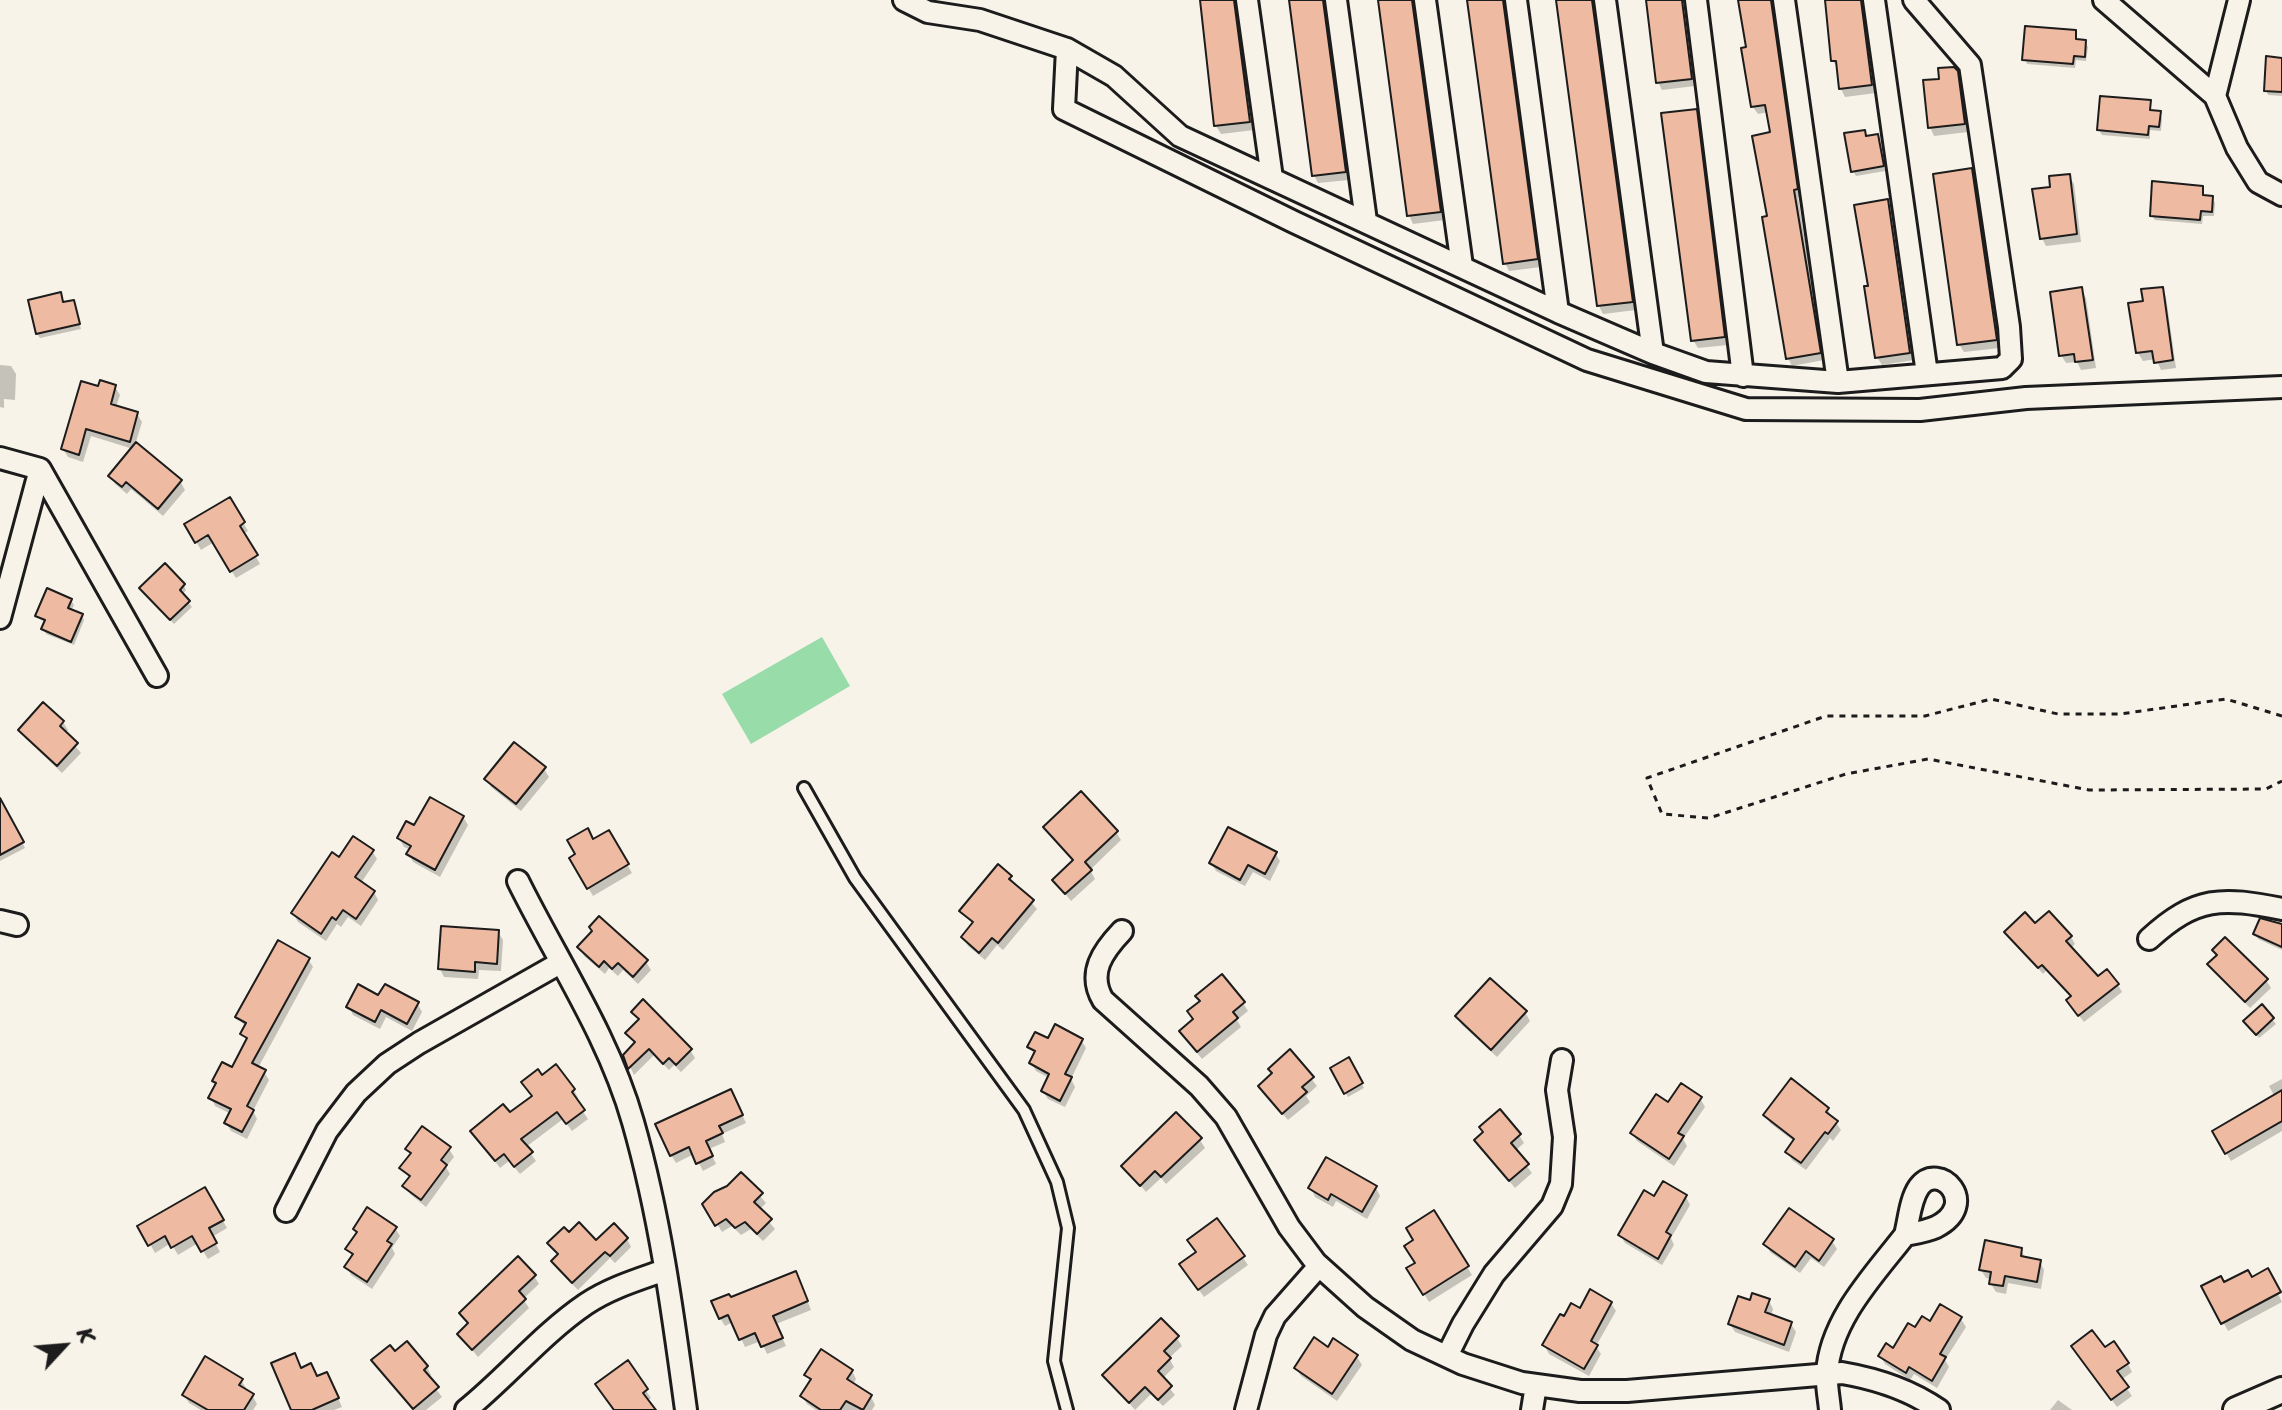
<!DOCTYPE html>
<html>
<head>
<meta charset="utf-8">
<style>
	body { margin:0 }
	#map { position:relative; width:2282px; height:1410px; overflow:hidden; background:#f7f3e8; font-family:Sriracha,sans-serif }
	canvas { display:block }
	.north { position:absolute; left:24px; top:1306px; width:80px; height:80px; -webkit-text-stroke:6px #f7f3e8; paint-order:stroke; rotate:64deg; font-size:22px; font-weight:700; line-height:32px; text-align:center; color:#1c1c1c }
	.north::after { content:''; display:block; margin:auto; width:28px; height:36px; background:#1c1c1c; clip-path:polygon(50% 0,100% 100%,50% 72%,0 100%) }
</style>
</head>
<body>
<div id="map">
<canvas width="2282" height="1410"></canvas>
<div class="north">K</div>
</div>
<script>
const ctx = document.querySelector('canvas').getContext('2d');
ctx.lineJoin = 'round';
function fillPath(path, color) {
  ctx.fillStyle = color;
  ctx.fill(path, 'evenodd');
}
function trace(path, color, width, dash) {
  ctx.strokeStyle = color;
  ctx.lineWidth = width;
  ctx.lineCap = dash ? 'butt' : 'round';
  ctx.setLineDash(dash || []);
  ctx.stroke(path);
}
fillPath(new Path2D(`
	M 822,637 L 850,686 L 751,744 L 722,694 Z`), '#97dca9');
fillPath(new Path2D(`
	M 1200,0 L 1239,0 L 1238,11 L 1254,130 L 1221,134 L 1216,126 Z
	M 1290,0 L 1326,0 L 1349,180 L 1318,183 L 1314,175 Z
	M 1379,0 L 1415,0 L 1445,220 L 1413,224 L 1409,215 Z
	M 1468,0 L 1505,0 L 1541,267 L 1509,271 L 1505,263 Z
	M 1559,0 L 1596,0 L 1636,310 L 1603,314 L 1599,306 Z
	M 1648,0 L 1684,0 L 1695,86 L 1662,90 L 1658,82 Z
	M 1740,0 L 1772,0 L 1801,197 L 1798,197 L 1824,360 L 1792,366 L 1788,358 L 1770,218 L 1772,134 L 1769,112 L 1758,114 L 1753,107 L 1743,49 L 1749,48 Z
	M 1826,0 L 1864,0 L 1876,93 L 1845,97 L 1841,89 L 1838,69 L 1833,61 Z
	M 2075,32 L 2078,41 L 2085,42 L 2088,47 L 2086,61 L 2076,60 L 2075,68 L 2027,64 L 2025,59 Z
	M 2282,60 L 2282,96 L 2268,95 L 2266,90 Z
	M 1956,72 L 1961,81 L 1968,132 L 1934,136 L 1930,127 L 1942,80 Z
	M 2150,102 L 2152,112 L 2159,113 L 2162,118 L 2161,131 L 2150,130 L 2150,139 L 2102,135 L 2099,130 Z
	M 1695,111 L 1700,120 L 1728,345 L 1698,348 L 1693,340 Z
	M 1877,136 L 1885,171 L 1856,176 L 1853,171 L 1867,138 Z
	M 1971,170 L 1976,178 L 2000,348 L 1964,352 L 1959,344 Z
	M 2069,176 L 2074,184 L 2081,242 L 2046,246 L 2042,238 L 2052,189 Z
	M 2202,187 L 2205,197 L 2212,198 L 2215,203 L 2214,216 L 2203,216 L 2202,224 L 2155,220 L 2152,215 Z
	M 1887,201 L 1892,209 L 1914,360 L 1882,365 L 1877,357 L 1871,287 Z
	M 2162,289 L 2166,297 L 2176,368 L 2161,370 L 2156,359 L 2143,361 L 2138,353 L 2131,305 L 2145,303 Z
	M 2081,290 L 2086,298 L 2096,368 L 2081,370 L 2077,362 L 2066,363 L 2061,355 Z
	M 60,295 L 64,304 L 73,302 L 81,329 L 40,338 L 37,334 Z
	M 0,365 L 11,366 L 16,374 L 15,400 L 4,399 L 4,408 L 0,407 Z
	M 115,387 L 120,395 L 116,407 L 137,414 L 142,422 L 135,445 L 180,481 L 185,490 L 163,516 L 131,489 L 127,494 L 115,484 L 110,476 L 133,449 L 91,436 L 83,462 L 68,457 L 63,449 L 99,389 Z
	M 230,500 L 248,531 L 243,534 L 260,564 L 236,578 L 214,542 L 201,550 L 187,525 Z
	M 184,586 L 186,590 L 182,595 L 192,607 L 174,624 L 145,593 Z
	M 71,600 L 74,605 L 71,611 L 82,615 L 84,620 L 74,645 L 46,634 L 44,629 L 46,623 L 37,616 Z
	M 44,705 L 63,722 L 68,730 L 65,734 L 81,753 L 62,773 L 25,738 L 20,730 Z
	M 544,769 L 549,777 L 521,811 L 491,787 L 487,779 Z
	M 4,807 L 25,848 L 0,861 L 0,809 Z
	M 463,817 L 468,825 L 440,877 L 413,862 L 409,854 L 411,850 L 404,847 L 399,838 L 415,828 Z
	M 1045,828 L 1116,832 L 1121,840 L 1090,870 L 1095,879 L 1071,901 L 1054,880 L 1074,862 Z
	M 608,832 L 632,873 L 593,896 L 572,859 Z
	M 372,851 L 377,859 L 361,883 L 374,892 L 378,900 L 361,926 L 348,917 L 341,927 L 337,924 L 326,941 L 298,922 L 293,913 L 340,860 Z
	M 1275,853 L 1280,861 L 1270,881 L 1253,872 L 1245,886 L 1216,871 L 1211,863 Z
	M 1010,877 L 1037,909 L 1003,950 L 997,945 L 985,960 L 968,946 L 963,938 L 974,925 L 962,911 Z
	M 2049,914 L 2071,937 L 2075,944 L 2070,949 L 2098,978 L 2118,985 L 2122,992 L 2084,1022 L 2073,1008 L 2073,998 L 2047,970 L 2043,974 L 2006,932 L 2035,926 Z
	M 2282,926 L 2282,950 L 2258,939 L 2255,934 Z
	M 498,932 L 503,940 L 501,971 L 479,970 L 478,979 L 444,977 L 440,969 Z
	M 580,948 L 646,962 L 651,970 L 638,984 L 623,970 L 618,976 L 609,968 L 605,974 L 584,956 Z
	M 308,959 L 313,967 L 258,1068 L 264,1072 L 269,1080 L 253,1111 L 257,1119 L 247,1139 L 231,1131 L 226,1123 L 231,1114 L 215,1106 L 211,1097 L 217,1086 L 214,1081 L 233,1070 L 247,1042 L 243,1034 L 246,1027 L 237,1017 Z
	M 2210,964 L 2266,980 L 2271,988 L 2250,1008 L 2215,972 Z
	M 379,998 L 417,1003 L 422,1012 L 412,1031 L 386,1017 L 380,1029 L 353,1015 L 349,1007 Z
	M 1243,1003 L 1248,1011 L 1237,1020 L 1241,1027 L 1202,1059 L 1186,1039 Z
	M 2262,1007 L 2276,1024 L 2259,1038 L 2249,1026 Z
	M 634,1012 L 690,1050 L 695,1058 L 681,1072 L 674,1065 L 669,1070 L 654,1055 L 634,1075 L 625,1056 L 636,1045 L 628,1033 L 639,1021 Z
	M 1525,1012 L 1530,1021 L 1497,1057 L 1462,1025 L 1457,1017 Z
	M 1081,1040 L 1086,1048 L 1071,1079 L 1075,1087 L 1065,1107 L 1048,1099 L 1043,1091 L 1049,1078 L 1036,1071 L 1031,1063 L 1035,1056 L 1030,1047 Z
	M 1290,1052 L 1317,1086 L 1306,1096 L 1310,1102 L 1288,1120 L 1265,1094 L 1274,1074 Z
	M 1349,1060 L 1364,1088 L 1348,1097 L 1333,1069 Z
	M 556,1067 L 574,1090 L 578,1098 L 575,1100 L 588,1119 L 572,1131 L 563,1119 L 526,1147 L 536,1161 L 520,1174 L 509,1161 L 500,1168 L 473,1132 L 510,1115 L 534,1097 L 541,1078 Z
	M 2282,1079 L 2282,1131 L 2231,1161 L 2214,1132 L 2275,1097 L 2269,1086 Z
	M 1700,1098 L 1705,1107 L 1683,1139 L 1687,1146 L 1674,1166 L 1637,1141 L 1632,1133 L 1669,1105 Z
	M 735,1099 L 746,1123 L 722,1134 L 725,1142 L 709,1149 L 716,1164 L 703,1171 L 694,1154 L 676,1163 L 671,1155 Z
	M 1827,1109 L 1841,1130 L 1833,1141 L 1830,1138 L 1806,1170 L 1792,1160 L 1788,1152 L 1795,1142 L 1770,1123 L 1766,1115 Z
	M 1519,1135 L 1524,1143 L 1515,1151 L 1532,1173 L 1515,1188 L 1481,1148 Z
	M 1200,1140 L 1205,1148 L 1166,1184 L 1161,1178 L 1146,1192 L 1124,1166 Z
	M 407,1149 L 449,1149 L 454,1157 L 446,1167 L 450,1174 L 426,1207 L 410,1194 L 405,1186 L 410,1179 L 402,1168 L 411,1156 Z
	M 741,1174 L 766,1203 L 759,1210 L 775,1229 L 763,1241 L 751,1229 L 741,1235 L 732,1226 L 722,1232 L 705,1204 L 728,1188 Z
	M 1311,1188 L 1376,1188 L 1380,1196 L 1367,1219 L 1336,1201 L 1333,1207 L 1315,1197 Z
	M 204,1189 L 227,1228 L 212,1237 L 220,1252 L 208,1259 L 198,1243 L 178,1255 L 171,1243 L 155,1253 L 140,1226 Z
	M 1686,1197 L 1690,1205 L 1671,1238 L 1674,1245 L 1662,1265 L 1625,1243 L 1620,1235 L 1655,1199 Z
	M 1433,1213 L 1472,1275 L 1429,1302 L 1409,1269 L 1418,1264 L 1416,1241 Z
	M 1217,1221 L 1248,1265 L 1204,1297 L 1186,1272 Z
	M 395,1228 L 400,1236 L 392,1248 L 395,1254 L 372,1289 L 351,1275 L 347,1267 L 353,1258 L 348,1249 L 358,1234 L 355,1229 Z
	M 569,1234 L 596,1242 L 627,1239 L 631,1247 L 615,1263 L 610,1258 L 578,1290 L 558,1270 L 554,1262 L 559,1256 L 550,1243 Z
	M 1832,1241 L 1837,1249 L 1824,1267 L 1811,1258 L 1800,1273 L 1770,1252 L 1766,1244 Z
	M 2021,1250 L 2026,1259 L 2040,1262 L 2044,1270 L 2041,1289 L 2008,1283 L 2006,1294 L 1996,1292 L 1991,1284 L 1992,1279 L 1986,1278 L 1981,1270 Z
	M 2267,1271 L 2282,1302 L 2228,1331 L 2204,1287 L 2251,1280 Z
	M 534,1276 L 539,1284 L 523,1299 L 529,1308 L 478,1357 L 459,1334 L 469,1324 L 462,1313 Z
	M 800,1281 L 811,1310 L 776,1324 L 786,1346 L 767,1354 L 761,1341 L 745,1347 L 733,1322 L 725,1326 L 720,1318 L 731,1300 Z
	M 1769,1301 L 1773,1309 L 1771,1316 L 1791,1324 L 1796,1332 L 1789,1352 L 1735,1332 L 1730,1324 L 1751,1303 Z
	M 1611,1303 L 1616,1311 L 1596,1346 L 1601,1354 L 1589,1376 L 1549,1354 L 1544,1345 L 1564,1319 L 1580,1311 Z
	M 1941,1307 L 1961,1319 L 1966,1327 L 1945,1360 L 1949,1367 L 1937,1388 L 1914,1374 L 1910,1380 L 1885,1364 L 1880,1356 L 1894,1351 L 1916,1330 L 1931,1323 Z
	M 1177,1338 L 1182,1346 L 1169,1358 L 1174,1367 L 1162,1379 L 1175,1395 L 1163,1406 L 1151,1394 L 1135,1410 L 1105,1375 Z
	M 1328,1349 L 1357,1357 L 1362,1365 L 1337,1401 L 1301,1376 L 1296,1368 Z
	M 2105,1350 L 2128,1364 L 2132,1372 L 2121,1380 L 2132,1396 L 2117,1407 L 2078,1354 Z
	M 395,1354 L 427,1367 L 431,1375 L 428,1378 L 442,1397 L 426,1410 L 413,1410 L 378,1368 Z
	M 627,1363 L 651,1398 L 647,1401 L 653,1410 L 615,1410 Z
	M 301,1370 L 331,1382 L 342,1407 L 334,1410 L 293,1410 Z
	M 852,1371 L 856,1379 L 853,1385 L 871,1397 L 875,1405 L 872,1410 L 816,1410 L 807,1404 L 802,1396 L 811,1383 L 806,1375 Z
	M 241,1380 L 246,1388 L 245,1391 L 252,1395 L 257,1404 L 253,1410 L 201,1410 L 189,1403 L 184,1395 Z
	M 2058,1400 L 2072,1410 L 2050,1410 Z`), '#0003');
const building = new Path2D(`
	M 1200,0 L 1234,0 L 1250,122 L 1214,126 Z
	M 1289,0 L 1323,0 L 1346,172 L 1312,176 Z
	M 1378,0 L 1412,0 L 1441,212 L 1407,216 Z
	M 1467,0 L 1503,0 L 1538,259 L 1503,264 Z
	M 1556,0 L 1592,0 L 1633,302 L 1597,306 Z
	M 1646,0 L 1682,0 L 1692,79 L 1656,83 Z
	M 1738,0 L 1771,0 L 1798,189 L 1794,190 L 1821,353 L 1786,359 L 1762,217 L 1767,216 L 1752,136 L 1770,132 L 1765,105 L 1751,107 L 1741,48 L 1746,47 Z
	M 1825,0 L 1861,0 L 1872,85 L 1839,89 L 1836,61 L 1831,61 Z
	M 2025,26 L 2076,30 L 2076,39 L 2086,40 L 2085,57 L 2074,56 L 2073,64 L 2022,60 Z
	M 2266,56 L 2282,58 L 2282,92 L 2264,91 Z
	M 1954,67 L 1958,71 L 1965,124 L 1928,128 L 1923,80 L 1939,79 L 1938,68 Z
	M 2100,96 L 2151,100 L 2150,110 L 2161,111 L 2159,127 L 2149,126 L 2148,135 L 2097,130 Z
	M 1697,109 L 1725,337 L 1691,341 L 1661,113 Z
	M 1865,130 L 1866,136 L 1878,134 L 1884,166 L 1851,172 L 1844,133 Z
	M 1972,168 L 1997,340 L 1957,345 L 1933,174 Z
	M 2070,174 L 2077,234 L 2040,239 L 2032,189 L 2050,187 L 2049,176 Z
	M 2152,181 L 2203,186 L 2203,195 L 2213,196 L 2212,212 L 2201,211 L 2200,220 L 2150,216 Z
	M 1888,199 L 1910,353 L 1875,358 L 1864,286 L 1868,286 L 1854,205 Z
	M 2082,287 L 2093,360 L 2075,362 L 2074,354 L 2059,356 L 2050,292 Z
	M 2163,287 L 2173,360 L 2154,363 L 2152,351 L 2136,353 L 2128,303 L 2143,301 L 2141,289 Z
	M 61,292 L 63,302 L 74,300 L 80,324 L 36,334 L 28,300 Z
	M 100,380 L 116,385 L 111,404 L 138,412 L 130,442 L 86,429 L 79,455 L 61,449 L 81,381 L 98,386 Z
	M 136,442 L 182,480 L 158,509 L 126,482 L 122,487 L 108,476 Z
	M 230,497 L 245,522 L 240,526 L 258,555 L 230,572 L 208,535 L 195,543 L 184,524 Z
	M 165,563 L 185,584 L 180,590 L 190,601 L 170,620 L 139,588 Z
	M 47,588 L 72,599 L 68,608 L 83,614 L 71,642 L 41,629 L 45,620 L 35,616 Z
	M 43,702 L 64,721 L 60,726 L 78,743 L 57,766 L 18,730 Z
	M 514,742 L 546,767 L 516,804 L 484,779 Z
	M 1081,791 L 1118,831 L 1085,862 L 1092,870 L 1065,894 L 1052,880 L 1073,860 L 1043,827 Z
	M 430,797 L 464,816 L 435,870 L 406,854 L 411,846 L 397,838 L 406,821 L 414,825 Z
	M 0,798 L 24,842 L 0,855 Z
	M 1228,827 L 1277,852 L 1265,874 L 1248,865 L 1240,880 L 1209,863 Z
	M 588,828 L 593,839 L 609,830 L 629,864 L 587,889 L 569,858 L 575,854 L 567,840 Z
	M 353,836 L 374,850 L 355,877 L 375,891 L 356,919 L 343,910 L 336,920 L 332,917 L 321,934 L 291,913 L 332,852 L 339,857 Z
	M 998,864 L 1012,876 L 1009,879 L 1034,900 L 998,943 L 992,938 L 979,953 L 961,937 L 973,922 L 959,911 Z
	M 2049,911 L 2072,936 L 2066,941 L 2098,976 L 2107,969 L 2119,984 L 2078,1016 L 2066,1000 L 2071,996 L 2042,965 L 2038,968 L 2004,932 L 2025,912 L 2035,923 Z
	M 599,916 L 648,960 L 633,977 L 618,963 L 612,969 L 604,961 L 599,967 L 577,947 L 592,931 L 589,927 Z
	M 2260,918 L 2282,924 L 2282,947 L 2253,934 Z
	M 441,926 L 499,930 L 497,964 L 475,962 L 475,972 L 438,969 Z
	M 2225,937 L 2268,979 L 2245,1002 L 2207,964 L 2217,955 L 2212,950 Z
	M 278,940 L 310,958 L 252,1063 L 266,1070 L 247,1106 L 254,1110 L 242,1132 L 224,1123 L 231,1109 L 208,1098 L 216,1083 L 212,1081 L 222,1062 L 232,1067 L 247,1038 L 240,1034 L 246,1023 L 235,1017 Z
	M 1222,974 L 1245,1002 L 1233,1012 L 1238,1018 L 1197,1052 L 1179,1031 L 1193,1019 L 1187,1011 L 1200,1001 L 1195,996 Z
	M 1490,978 L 1527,1011 L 1491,1050 L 1455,1016 Z
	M 358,984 L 378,995 L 385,984 L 419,1002 L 407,1024 L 381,1010 L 375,1022 L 346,1007 Z
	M 643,999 L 692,1049 L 676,1065 L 669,1058 L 663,1064 L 649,1049 L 628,1069 L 623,1055 L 635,1042 L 625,1033 L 639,1019 L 631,1012 Z
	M 2262,1004 L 2274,1018 L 2256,1035 L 2243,1021 Z
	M 1055,1024 L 1083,1039 L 1065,1074 L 1072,1077 L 1060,1101 L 1041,1091 L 1049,1074 L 1029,1063 L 1035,1051 L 1027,1047 L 1035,1032 L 1048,1038 Z
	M 1290,1049 L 1314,1077 L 1302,1087 L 1307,1092 L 1282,1114 L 1258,1086 L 1272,1073 L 1268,1069 Z
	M 1349,1057 L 1363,1083 L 1344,1094 L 1330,1068 Z
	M 556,1064 L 575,1089 L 572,1092 L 585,1110 L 566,1124 L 557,1112 L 521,1139 L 533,1152 L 514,1167 L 504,1154 L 495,1161 L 470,1131 L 503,1104 L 510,1112 L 532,1096 L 521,1082 L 538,1069 L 542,1075 Z
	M 1791,1078 L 1829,1108 L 1826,1112 L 1838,1121 L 1828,1134 L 1825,1132 L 1801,1163 L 1785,1152 L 1794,1139 L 1763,1115 Z
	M 1681,1083 L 1702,1097 L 1678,1133 L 1684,1136 L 1669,1159 L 1630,1133 L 1656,1094 L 1668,1102 Z
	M 731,1089 L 743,1115 L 719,1126 L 723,1133 L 706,1141 L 713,1156 L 696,1164 L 689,1147 L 670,1156 L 655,1124 Z
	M 2282,1090 L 2282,1121 L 2225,1154 L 2212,1131 Z
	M 1500,1109 L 1521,1134 L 1511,1143 L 1529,1164 L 1509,1181 L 1474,1140 L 1483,1132 L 1479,1127 Z
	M 1176,1112 L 1202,1138 L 1161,1177 L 1155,1171 L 1140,1186 L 1121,1166 Z
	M 422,1126 L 451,1147 L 441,1160 L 447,1165 L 421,1200 L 402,1186 L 410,1176 L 399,1168 L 411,1153 L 405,1149 Z
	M 1326,1157 L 1377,1186 L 1362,1212 L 1331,1194 L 1328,1200 L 1308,1188 Z
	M 741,1172 L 763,1193 L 754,1202 L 772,1219 L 757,1234 L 745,1222 L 735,1228 L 726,1219 L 715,1226 L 702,1204 L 714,1192 L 727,1186 Z
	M 1663,1181 L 1687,1195 L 1666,1232 L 1671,1235 L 1658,1259 L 1618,1235 L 1644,1190 L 1654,1196 Z
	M 205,1187 L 224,1220 L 209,1228 L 217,1243 L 201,1252 L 192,1236 L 171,1248 L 165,1236 L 148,1246 L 137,1226 Z
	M 367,1207 L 397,1227 L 387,1241 L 392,1244 L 367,1282 L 344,1267 L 353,1254 L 345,1249 L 357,1232 L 353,1229 Z
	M 1789,1208 L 1834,1239 L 1819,1261 L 1806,1251 L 1795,1267 L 1763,1244 Z
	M 1434,1210 L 1469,1266 L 1423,1295 L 1406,1268 L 1415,1263 L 1404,1246 L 1413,1240 L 1406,1228 Z
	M 1217,1218 L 1245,1256 L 1198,1290 L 1179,1264 L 1196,1252 L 1187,1240 Z
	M 579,1222 L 596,1240 L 614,1223 L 628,1238 L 610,1256 L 605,1252 L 572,1283 L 551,1261 L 558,1254 L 547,1243 L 564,1227 L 569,1232 Z
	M 1985,1240 L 2022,1248 L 2021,1256 L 2041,1260 L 2037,1282 L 2005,1276 L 2003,1286 L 1989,1284 L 1991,1272 L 1979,1270 Z
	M 518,1256 L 536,1275 L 519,1291 L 526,1299 L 472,1350 L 457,1334 L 468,1323 L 459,1313 Z
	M 2268,1268 L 2281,1292 L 2221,1324 L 2201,1286 L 2221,1276 L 2224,1282 L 2248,1270 L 2252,1277 Z
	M 796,1271 L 808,1301 L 773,1316 L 783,1338 L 761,1347 L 755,1333 L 739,1340 L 728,1315 L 719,1319 L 711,1301 L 729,1294 L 731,1297 Z
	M 1590,1289 L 1612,1302 L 1591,1341 L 1598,1345 L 1584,1369 L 1542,1345 L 1560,1314 L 1564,1316 L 1571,1303 L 1580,1308 Z
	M 1752,1293 L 1770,1299 L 1765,1312 L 1792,1322 L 1784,1345 L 1728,1324 L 1738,1296 L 1750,1300 Z
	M 1940,1304 L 1962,1317 L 1940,1354 L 1946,1357 L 1932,1381 L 1909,1367 L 1906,1373 L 1878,1356 L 1886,1343 L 1893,1348 L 1908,1323 L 1915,1327 L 1922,1316 L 1930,1321 Z
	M 1161,1318 L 1179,1336 L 1164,1351 L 1171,1358 L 1158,1371 L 1172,1386 L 1158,1400 L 1145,1387 L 1129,1403 L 1102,1375 Z
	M 2092,1330 L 2105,1347 L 2114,1341 L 2129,1363 L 2117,1371 L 2129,1387 L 2111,1400 L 2071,1346 Z
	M 1314,1337 L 1328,1347 L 1333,1338 L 1358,1355 L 1332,1394 L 1294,1368 Z
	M 407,1341 L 428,1366 L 424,1370 L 439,1387 L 413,1409 L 371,1360 L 390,1345 L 395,1351 Z
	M 821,1349 L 853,1370 L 847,1379 L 872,1395 L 863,1410 L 846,1401 L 840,1410 L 821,1410 L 800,1396 L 811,1379 L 804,1375 Z
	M 295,1353 L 301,1368 L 311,1363 L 317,1376 L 327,1372 L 339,1398 L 312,1410 L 291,1410 L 271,1363 Z
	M 205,1356 L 243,1379 L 239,1385 L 254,1394 L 244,1410 L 208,1410 L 182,1395 Z
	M 628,1360 L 648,1389 L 643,1393 L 656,1410 L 614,1410 L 595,1384 Z`);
fillPath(building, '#eebaa1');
trace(building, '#1c1c1c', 2);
const service = new Path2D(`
	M 804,788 L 855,878 L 1024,1110 L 1057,1182 L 1068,1228 L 1054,1361 L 1067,1410`);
const minor = new Path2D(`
	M 904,0 L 928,12 L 980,20 L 1067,49 L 1114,76 L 1180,136 L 1558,312 L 1653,353 L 1706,372 L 1838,382 L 2002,368 L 2011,359 L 2009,327 L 1970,65 L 1914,0
	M 1247,0 L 1272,178
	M 1336,0 L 1366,221
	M 1425,0 L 1462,266
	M 1516,0 L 1558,312
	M 1605,0 L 1653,353
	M 1696,0 L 1743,376
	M 1784,0 L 1838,382
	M 1874,0 L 1927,374
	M 2104,0 L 2215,96 L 2237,148 L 2258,182 L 2282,195
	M 1067,49 L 1064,109 L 1294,222 L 1587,360 L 1746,409 L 1920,410 L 2026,398 L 2282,387
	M 2215,96 L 2239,0
	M 0,458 L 40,469 L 157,676
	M 0,618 L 40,469
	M 518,881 C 557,960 609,1037 633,1122 C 660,1216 673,1314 686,1410
	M 0,921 L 17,925
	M 1122,931 C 1103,951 1087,973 1103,1000 L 1199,1086 L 1226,1117 L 1289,1227 L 1316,1263 L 1365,1307 L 1412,1340 L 1463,1364 L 1522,1383 L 1580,1391 L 1627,1391 L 1842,1373 C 1877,1379 1909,1389 1939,1410
	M 2149,939 C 2196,896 2222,897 2282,909
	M 286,1211 L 327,1131 L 356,1093 L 387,1064 L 419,1043 L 560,963
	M 1447,1356 L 1463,1324 L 1494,1274 L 1552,1206 L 1561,1184 L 1564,1137 L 1557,1090 L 1562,1060
	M 466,1410 C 507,1377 542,1334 586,1304 C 610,1288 637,1280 665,1270
	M 1246,1410 L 1266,1335 L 1275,1316 L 1319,1266
	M 1532,1410 L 1536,1385
	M 1830,1410 C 1829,1398 1826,1385 1827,1373 C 1830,1320 1874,1275 1905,1235 C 1915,1233 1927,1231 1936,1227 C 1981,1204 1939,1160 1919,1187 C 1910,1200 1909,1220 1905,1235`);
const tertiary = new Path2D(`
	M 2236,1410 L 2282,1390`);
trace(service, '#1c1c1c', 16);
trace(minor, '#1c1c1c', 26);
trace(tertiary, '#1c1c1c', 30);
trace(new Path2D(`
	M 2282,716 L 2226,699 L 2120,714 L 2058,714 L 1991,699 L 1925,716 L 1826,716 L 1647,778 L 1662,814 L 1709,818 L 1846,774 L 1928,759 L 2089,790 L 2266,789 L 2282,781`), '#1c1c1c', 3, [6, 6]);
trace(service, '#f7f3e8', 10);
trace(minor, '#f7f3e8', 20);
trace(tertiary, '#f7f3e8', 24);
</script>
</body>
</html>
